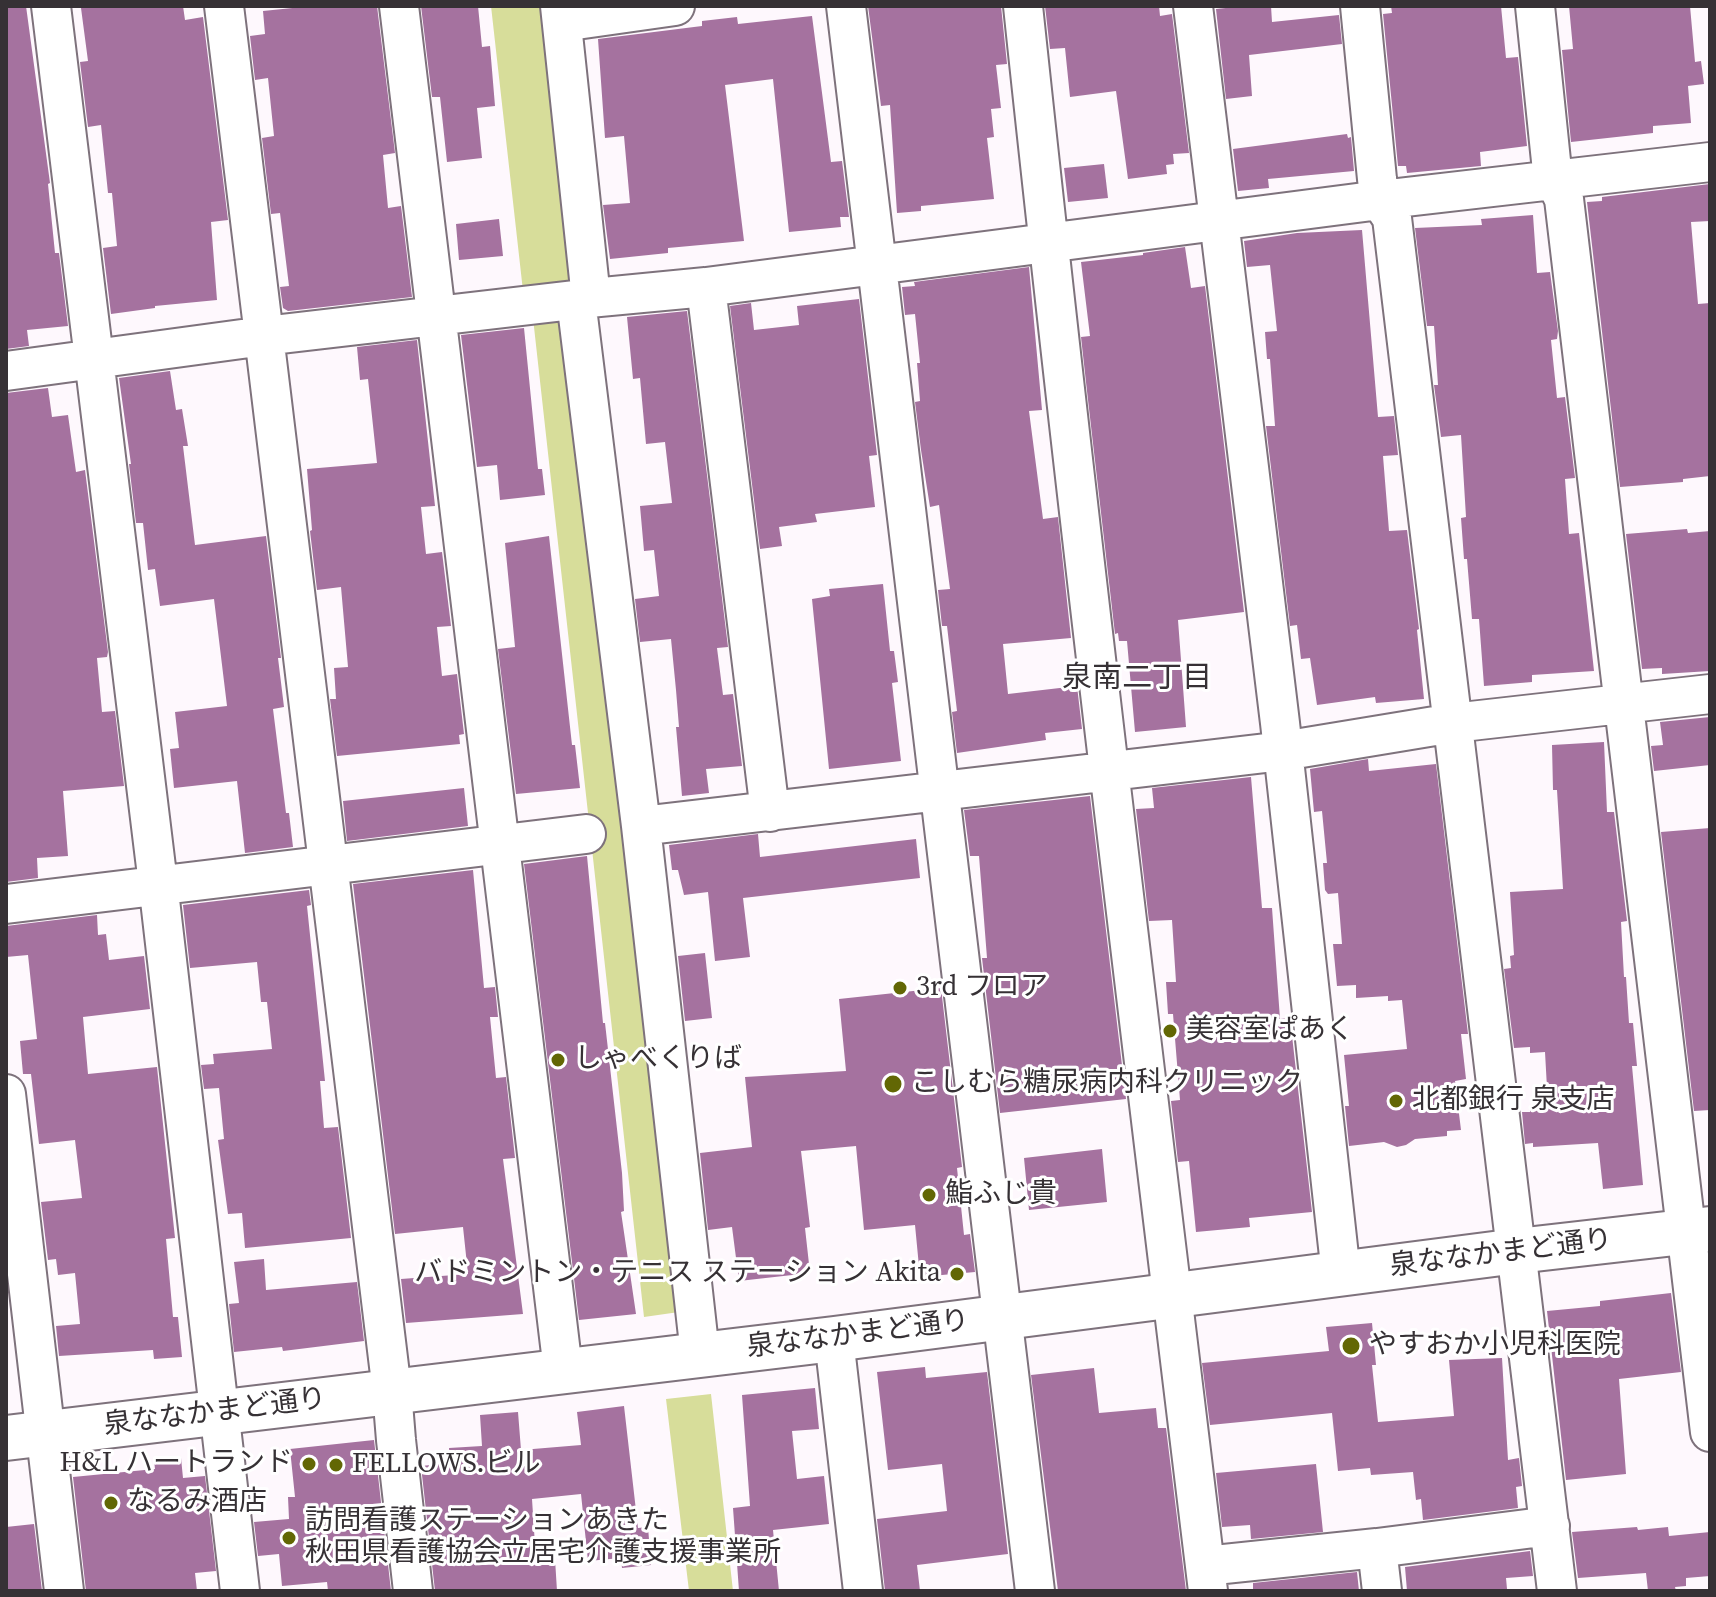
<!DOCTYPE html>
<html>
<head>
<meta charset="utf-8">
<style>
	body { margin:0 }
	#map { position:relative; width:1716px; height:1597px; overflow:hidden; background:#fef8fd; font-family:"Source Serif 4",serif }
	canvas { display:block }
	.frame { position:absolute; inset:0; border:8px solid #363135; pointer-events:none }
</style>
</head>
<body>
<div id="map">
<canvas width="1716" height="1597"></canvas>
<div class="frame"></div>
</div>
<script>
const ctx = document.querySelector('canvas').getContext('2d');
ctx.lineJoin = 'round';
function fillPath(path, color) {
  ctx.fillStyle = color;
  ctx.fill(path, 'evenodd');
}
function trace(path, color, width, dash) {
  ctx.strokeStyle = color;
  ctx.lineWidth = width;
  ctx.lineCap = dash ? 'butt' : 'round';
  ctx.setLineDash(dash || []);
  ctx.stroke(path);
}
function write(font, color, halo, rows, align = 'center') {
  ctx.font = font + ' "Source Serif 4","Noto Sans JP",serif';
  ctx.lineWidth = 6;
  ctx.setLineDash([]);
  ctx.textBaseline = 'middle';
  ctx.strokeStyle = halo;
  ctx.fillStyle = color;
  for (const [text, x, y, turn = 0] of rows) {
    ctx.save();
    ctx.translate(x, y);
    ctx.rotate((+turn || 0) * Math.PI / 180);
    ctx.textAlign = isNaN(turn) ? turn : align;
    if (halo) ctx.strokeText(text, 0, 0);
    ctx.fillText(text, 0, 0);
    ctx.restore();
  }
}
fillPath(new Path2D(`
	M 491,6 L 569,6 L 593,263 L 570,286 L 523,291 Z
	M 569,315 L 686,1311 L 644,1317 L 533,318 Z
	M 711,1394 L 733,1591 L 689,1591 L 666,1399 Z`), '#d7dd9a');
fillPath(new Path2D(`
	M 6,6 L 26,6 L 50,183 L 48,184 L 55,253 L 59,253 L 68,326 L 27,330 L 29,346 L 6,349 Z
	M 96,6 L 183,6 L 185,20 L 203,17 L 228,220 L 211,222 L 217,300 L 155,306 L 155,308 L 111,314 L 103,248 L 117,246 L 112,193 L 108,193 L 101,125 L 88,127 L 80,62 L 88,61 L 81,8 Z
	M 312,6 L 377,6 L 395,153 L 383,155 L 388,208 L 401,206 L 412,297 L 288,311 L 283,308 L 280,287 L 289,286 L 280,213 L 271,214 L 262,138 L 274,136 L 268,78 L 255,80 L 250,36 L 265,34 L 263,11 Z
	M 421,6 L 478,6 L 482,47 L 490,46 L 495,106 L 477,108 L 482,158 L 447,162 L 440,97 L 432,97 Z
	M 868,6 L 1001,6 L 1007,64 L 996,65 L 1001,108 L 991,109 L 994,137 L 987,138 L 994,199 L 921,206 L 921,211 L 897,213 L 890,105 L 881,106 Z
	M 1045,6 L 1159,6 L 1160,16 L 1172,14 L 1189,153 L 1173,154 L 1174,164 L 1166,165 L 1167,174 L 1128,179 L 1116,91 L 1070,97 L 1065,48 L 1050,49 Z
	M 1245,6 L 1271,6 L 1272,22 L 1339,15 L 1342,44 L 1249,55 L 1252,96 L 1226,99 L 1216,9 Z
	M 1391,6 L 1501,6 L 1506,58 L 1518,57 L 1527,146 L 1480,152 L 1481,166 L 1407,173 L 1406,166 L 1398,166 L 1383,14 L 1392,13 Z
	M 1569,6 L 1690,6 L 1695,62 L 1701,61 L 1704,84 L 1688,86 L 1691,123 L 1653,126 L 1653,133 L 1571,142 L 1562,50 L 1573,49 Z
	M 812,16 L 831,162 L 842,161 L 849,217 L 840,217 L 841,227 L 789,232 L 773,79 L 725,85 L 744,241 L 668,248 L 668,253 L 610,259 L 603,205 L 630,203 L 624,136 L 605,138 L 598,39 L 702,26 L 702,21 L 737,17 L 738,24 Z
	M 1347,134 L 1348,138 L 1351,137 L 1354,171 L 1268,179 L 1269,188 L 1238,191 L 1233,149 Z
	M 1104,164 L 1108,198 L 1068,202 L 1064,168 Z
	M 1710,184 L 1710,221 L 1691,222 L 1698,304 L 1710,303 L 1710,476 L 1683,479 L 1683,482 L 1620,487 L 1587,202 L 1602,201 L 1602,197 Z
	M 1533,215 L 1537,273 L 1550,272 L 1558,331 L 1557,339 L 1551,340 L 1557,398 L 1565,397 L 1575,478 L 1565,479 L 1569,534 L 1579,533 L 1594,671 L 1532,675 L 1532,682 L 1484,686 L 1479,619 L 1472,619 L 1467,559 L 1464,559 L 1461,518 L 1466,517 L 1461,435 L 1441,437 L 1434,385 L 1438,385 L 1434,326 L 1427,326 L 1415,228 L 1482,225 L 1481,219 Z
	M 499,219 L 503,256 L 459,260 L 456,224 Z
	M 1362,230 L 1378,417 L 1394,416 L 1398,455 L 1383,456 L 1389,531 L 1407,530 L 1419,629 L 1417,630 L 1424,699 L 1376,703 L 1375,697 L 1317,705 L 1310,658 L 1301,659 L 1297,625 L 1290,626 L 1266,426 L 1275,426 L 1270,359 L 1267,359 L 1265,332 L 1277,331 L 1270,265 L 1247,267 L 1244,241 L 1297,233 Z
	M 1185,247 L 1191,288 L 1205,286 L 1244,612 L 1178,620 L 1186,727 L 1135,732 L 1127,641 L 1119,641 L 1118,633 L 1115,634 L 1088,400 L 1081,337 L 1090,336 L 1081,262 L 1143,255 L 1143,253 Z
	M 1029,267 L 1042,410 L 1029,411 L 1043,519 L 1058,517 L 1071,638 L 1003,644 L 1008,694 L 1077,686 L 1082,729 L 1045,733 L 1046,740 L 957,753 L 952,712 L 957,711 L 947,626 L 942,626 L 938,590 L 950,589 L 939,505 L 930,507 L 921,450 L 915,402 L 920,401 L 917,363 L 920,363 L 915,314 L 905,315 L 902,287 L 915,286 L 914,282 Z
	M 859,299 L 877,455 L 869,456 L 875,507 L 815,514 L 817,522 L 779,527 L 782,546 L 760,549 L 730,306 L 751,303 L 754,330 L 799,325 L 797,306 Z
	M 687,311 L 728,647 L 717,648 L 723,695 L 733,694 L 742,766 L 706,769 L 709,793 L 682,796 L 676,727 L 679,727 L 676,690 L 671,639 L 640,642 L 635,599 L 659,596 L 654,550 L 644,551 L 640,506 L 672,503 L 665,442 L 646,444 L 640,378 L 633,379 L 627,317 Z
	M 524,328 L 538,469 L 542,469 L 545,495 L 500,500 L 497,465 L 477,467 L 461,335 Z
	M 417,340 L 435,506 L 421,507 L 426,554 L 442,552 L 451,626 L 437,627 L 442,676 L 457,674 L 464,734 L 459,735 L 460,744 L 337,756 L 330,699 L 336,699 L 334,668 L 348,667 L 341,587 L 317,590 L 310,531 L 312,530 L 307,469 L 377,463 L 368,379 L 360,380 L 357,347 Z
	M 170,371 L 176,410 L 182,409 L 188,446 L 183,446 L 195,545 L 266,536 L 281,658 L 278,658 L 284,707 L 273,709 L 286,813 L 289,813 L 293,847 L 245,853 L 237,781 L 174,788 L 170,749 L 179,748 L 175,712 L 227,706 L 214,599 L 160,606 L 155,569 L 148,570 L 143,523 L 136,523 L 129,464 L 131,464 L 119,378 Z
	M 48,388 L 52,417 L 68,415 L 76,472 L 85,470 L 108,652 L 107,657 L 97,658 L 102,712 L 115,711 L 124,786 L 63,791 L 68,856 L 37,858 L 38,878 L 6,882 L 6,393 Z
	M 1687,529 L 1688,533 L 1710,531 L 1710,671 L 1662,674 L 1662,668 L 1642,669 L 1626,534 Z
	M 549,536 L 572,745 L 575,745 L 580,788 L 516,794 L 498,649 L 515,647 L 505,543 Z
	M 883,584 L 890,651 L 894,651 L 898,682 L 892,683 L 901,761 L 829,769 L 812,599 L 830,596 L 829,589 Z
	M 1710,717 L 1710,765 L 1654,771 L 1651,746 L 1663,745 L 1660,722 Z
	M 1604,742 L 1607,812 L 1614,812 L 1627,921 L 1621,922 L 1624,977 L 1626,977 L 1629,1023 L 1633,1023 L 1637,1066 L 1632,1066 L 1643,1185 L 1603,1189 L 1598,1143 L 1533,1147 L 1533,1143 L 1525,1144 L 1522,1112 L 1530,1112 L 1530,1108 L 1548,1106 L 1545,1052 L 1530,1053 L 1530,1047 L 1514,1048 L 1504,969 L 1511,968 L 1510,956 L 1514,955 L 1510,892 L 1563,889 L 1557,790 L 1553,790 L 1552,745 Z
	M 1368,759 L 1369,771 L 1436,764 L 1468,1034 L 1461,1034 L 1466,1079 L 1455,1081 L 1461,1130 L 1447,1131 L 1447,1136 L 1415,1139 L 1406,1145 L 1397,1147 L 1384,1142 L 1349,1146 L 1345,1106 L 1349,1106 L 1344,1055 L 1407,1049 L 1402,1000 L 1388,1001 L 1388,996 L 1356,998 L 1356,985 L 1337,986 L 1333,944 L 1342,944 L 1338,893 L 1328,894 L 1325,890 L 1323,863 L 1327,863 L 1322,811 L 1314,812 L 1310,769 Z
	M 1251,777 L 1262,908 L 1272,908 L 1280,1019 L 1290,1018 L 1312,1212 L 1249,1218 L 1250,1227 L 1196,1232 L 1189,1161 L 1178,1162 L 1171,1101 L 1180,1100 L 1173,1014 L 1168,1014 L 1166,982 L 1176,982 L 1172,920 L 1149,921 L 1136,809 L 1154,808 L 1152,788 Z
	M 464,788 L 468,826 L 347,841 L 343,801 Z
	M 1090,796 L 1126,1099 L 1000,1113 L 982,958 L 987,958 L 979,856 L 970,856 L 964,810 Z
	M 1710,828 L 1710,1110 L 1694,1111 L 1661,832 Z
	M 758,834 L 760,857 L 916,839 L 920,878 L 743,898 L 750,957 L 715,961 L 708,892 L 684,895 L 678,870 L 672,870 L 669,845 Z
	M 587,856 L 603,1023 L 605,1023 L 622,1173 L 624,1211 L 621,1212 L 636,1314 L 579,1320 L 524,864 Z
	M 473,870 L 484,988 L 495,987 L 498,1017 L 490,1017 L 496,1078 L 506,1077 L 515,1158 L 503,1159 L 523,1314 L 406,1323 L 401,1279 L 468,1274 L 463,1227 L 395,1234 L 353,884 Z
	M 309,890 L 311,905 L 307,906 L 325,1081 L 320,1081 L 324,1128 L 338,1127 L 351,1238 L 245,1248 L 242,1213 L 228,1214 L 218,1140 L 224,1139 L 219,1088 L 204,1089 L 201,1065 L 214,1064 L 213,1054 L 272,1049 L 267,1002 L 261,1002 L 257,962 L 190,968 L 183,905 Z
	M 97,915 L 98,935 L 106,934 L 109,960 L 144,956 L 150,1009 L 83,1017 L 88,1074 L 157,1067 L 175,1238 L 166,1239 L 173,1317 L 178,1317 L 182,1357 L 154,1359 L 153,1350 L 59,1356 L 56,1326 L 80,1324 L 75,1273 L 58,1275 L 56,1259 L 48,1260 L 41,1202 L 82,1198 L 75,1140 L 39,1144 L 31,1074 L 23,1074 L 20,1041 L 37,1039 L 28,955 L 6,957 L 6,926 Z
	M 705,953 L 712,1018 L 685,1021 L 678,956 Z
	M 941,988 L 962,1167 L 957,1168 L 964,1235 L 970,1234 L 975,1272 L 920,1277 L 915,1225 L 864,1230 L 856,1146 L 801,1151 L 810,1227 L 805,1228 L 810,1273 L 739,1281 L 732,1227 L 708,1230 L 700,1153 L 752,1147 L 745,1077 L 846,1071 L 839,999 Z
	M 1102,1149 L 1107,1202 L 1029,1210 L 1024,1158 Z
	M 264,1259 L 266,1290 L 357,1282 L 364,1341 L 283,1351 L 282,1347 L 234,1352 L 229,1304 L 239,1303 L 234,1262 Z
	M 1671,1293 L 1681,1372 L 1619,1379 L 1626,1474 L 1566,1480 L 1547,1311 L 1600,1306 L 1600,1301 Z
	M 1372,1323 L 1376,1365 L 1372,1365 L 1378,1422 L 1454,1416 L 1449,1360 L 1502,1358 L 1508,1460 L 1519,1458 L 1522,1486 L 1516,1487 L 1518,1508 L 1423,1520 L 1421,1499 L 1416,1500 L 1413,1472 L 1371,1475 L 1370,1468 L 1338,1471 L 1332,1413 L 1210,1425 L 1202,1363 L 1329,1351 L 1326,1327 Z
	M 925,1367 L 926,1378 L 987,1372 L 1008,1554 L 917,1565 L 920,1591 L 885,1591 L 877,1519 L 947,1511 L 942,1464 L 888,1470 L 877,1372 Z
	M 1094,1368 L 1099,1413 L 1156,1408 L 1158,1428 L 1166,1428 L 1186,1591 L 1058,1591 L 1031,1375 Z
	M 815,1388 L 819,1429 L 792,1431 L 797,1479 L 824,1476 L 829,1524 L 773,1530 L 779,1591 L 739,1591 L 733,1508 L 750,1506 L 742,1395 Z
	M 624,1406 L 638,1528 L 648,1527 L 651,1565 L 622,1568 L 621,1558 L 588,1561 L 581,1494 L 532,1499 L 535,1545 L 554,1543 L 557,1591 L 435,1591 L 421,1466 L 450,1463 L 449,1448 L 482,1446 L 480,1415 L 518,1412 L 521,1450 L 581,1445 L 577,1412 Z
	M 374,1440 L 391,1591 L 328,1591 L 327,1582 L 282,1586 L 279,1554 L 258,1556 L 254,1522 L 289,1519 L 288,1497 L 295,1497 L 290,1449 Z
	M 181,1458 L 183,1478 L 205,1476 L 216,1571 L 195,1573 L 197,1591 L 86,1591 L 73,1477 L 155,1469 L 154,1460 Z
	M 1316,1464 L 1323,1532 L 1251,1539 L 1250,1525 L 1222,1527 L 1216,1473 Z
	M 34,1524 L 42,1591 L 8,1591 L 6,1527 Z
	M 1637,1527 L 1638,1530 L 1668,1527 L 1669,1536 L 1710,1532 L 1710,1576 L 1686,1578 L 1686,1586 L 1675,1587 L 1676,1591 L 1648,1591 L 1646,1573 L 1578,1578 L 1572,1532 Z
	M 1530,1551 L 1533,1576 L 1506,1578 L 1507,1589 L 1407,1591 L 1405,1567 Z
	M 1357,1572 L 1359,1591 L 1253,1591 L 1253,1583 Z`), '#a5729f');
const minor = new Path2D(`
	M 51,6 L 160,900 L 240,1591
	M 224,6 L 392,1391 L 396,1440 L 413,1591
	M 399,6 L 563,1370
	M 560,6 L 591,298
	M 846,6 L 1035,1591
	M 1023,6 C 1079,535 1144,1063 1208,1591
	M 1193,6 L 1280,723 L 1341,1274
	M 1360,6 L 1377,179 L 1380,200 L 1392,218 L 1557,1591
	M 1535,6 L 1551,161 L 1555,180 L 1564,199 L 1710,1432
	M 562,22 L 675,6
	M 706,287 L 770,812
	M 576,300 L 641,826 L 700,1354
	M 6,371 L 264,336 L 591,298 L 706,287 L 1380,200 L 1710,162
	M 641,826 L 1283,751 L 1453,723 L 1710,694
	M 6,904 L 586,834
	M 6,1094 L 64,1591
	M 834,1339 L 863,1591
	M 1377,1548 L 1382,1591
	M 1205,1566 L 1377,1548 L 1550,1526`);
const tertiary = new Path2D(`
	M 6,1438 L 834,1339 L 1517,1251 L 1710,1229`);
trace(minor, '#7e727c', 42);
trace(tertiary, '#7e727c', 48);
trace(minor, '#fff', 38);
trace(tertiary, '#fff', 44);
for (const [x, y, r, color] of [
	[900,988,8,"#626704"],
	[1170,1031,8,"#626704"],
	[558,1060,8,"#626704"],
	[893,1084,10,"#626704"],
	[1396,1101,8,"#626704"],
	[929,1195,8,"#626704"],
	[957,1274,8,"#626704"],
	[1351,1346,10,"#626704"],
	[309,1464,8,"#626704"],
	[336,1465,8,"#626704"],
	[111,1503,8,"#626704"],
	[289,1538,8,"#626704"]
]) {
  const dot = new Path2D();
  dot.arc(x, y, r, 0, 2 * Math.PI);
  ctx.fillStyle = color;
  ctx.fill(dot);
  trace(dot, '#fff', 3);
}
write('28px', '#363135', '#fff', [
	["3rd フロア",916,988],
	["美容室ぱあく",1186,1031],
	["しゃべくりば",574,1060],
	["こしむら糖尿病内科クリニック",911,1084],
	["北都銀行 泉支店",1412,1101],
	["鮨ふじ貴",945,1195],
	["バドミントン・テニス ステーション Akita",941,1274,"right"],
	["やすおか小児科医院",1369,1346],
	["H&L ハートランド",293,1464,"right"],
	["FELLOWS.ビル",352,1465],
	["なるみ酒店",127,1503],
	["訪問看護ステーションあきた",305,1522],
	["秋田県看護協会立居宅介護支援事業所",305,1554]
], 'left');
write('28px', '#363135', '#fff', [
	["泉ななかまど通り",1501,1254,-7],
	["泉ななかまど通り",858,1335,-7],
	["泉ななかまど通り",215,1413,-7]
]);
write('30px', '#363135', '#fff', [
	["泉南二丁目",1137,679]
]);
</script>
</body>
</html>
